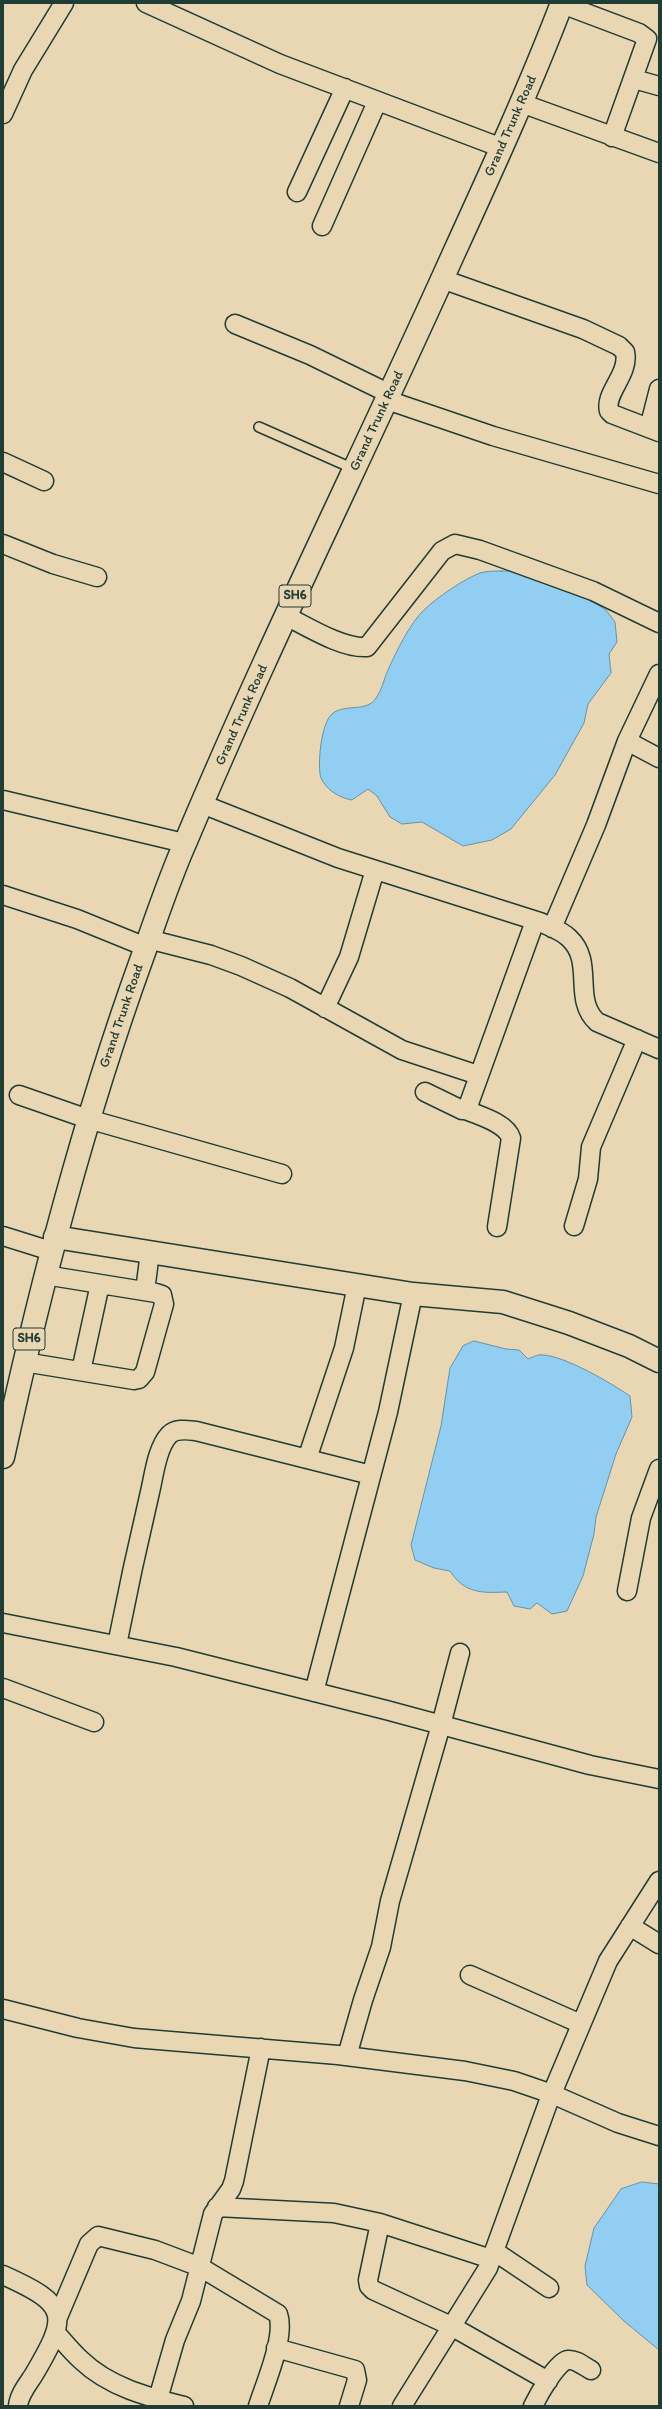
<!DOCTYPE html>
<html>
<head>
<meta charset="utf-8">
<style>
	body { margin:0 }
	#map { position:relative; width:662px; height:2409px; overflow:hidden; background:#e9d7b4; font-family:Itim,sans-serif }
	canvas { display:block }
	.frame { position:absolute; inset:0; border:4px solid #1f3d34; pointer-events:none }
</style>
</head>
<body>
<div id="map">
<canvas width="662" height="2409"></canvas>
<div class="frame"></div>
</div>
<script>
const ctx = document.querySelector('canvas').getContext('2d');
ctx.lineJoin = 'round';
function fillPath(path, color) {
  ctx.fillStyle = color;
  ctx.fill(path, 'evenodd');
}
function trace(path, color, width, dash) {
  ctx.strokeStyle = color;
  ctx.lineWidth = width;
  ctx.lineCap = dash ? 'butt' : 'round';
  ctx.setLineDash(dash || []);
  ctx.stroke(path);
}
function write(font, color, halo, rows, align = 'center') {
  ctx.font = font + ' Itim,sans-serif';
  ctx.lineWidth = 4;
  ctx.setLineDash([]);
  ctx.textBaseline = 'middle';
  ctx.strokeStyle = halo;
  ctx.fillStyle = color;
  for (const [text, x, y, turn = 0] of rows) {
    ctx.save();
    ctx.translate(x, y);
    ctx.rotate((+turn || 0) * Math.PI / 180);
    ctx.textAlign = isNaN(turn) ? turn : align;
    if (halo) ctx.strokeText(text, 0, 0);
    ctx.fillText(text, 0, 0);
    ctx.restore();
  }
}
const water = new Path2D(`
	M 501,571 L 521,571 L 587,598 L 606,610 L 615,622 L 617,642 L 609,654 L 611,673 L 588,704 L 584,723 L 555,775 L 511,829 L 492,840 L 463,846 L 422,822 L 402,824 L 390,817 L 377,796 L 368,789 L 352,800 C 340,798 326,790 321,778 C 317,766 321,723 332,714 C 344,703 367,713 376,698 C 382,690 384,679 388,670 C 396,652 410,623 424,610 C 436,598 464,579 480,573 C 486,571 494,571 501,571 Z
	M 474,1341 L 506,1349 L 519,1350 L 528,1359 C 533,1357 538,1354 543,1355 C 565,1356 611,1383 630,1396 L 632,1417 L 616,1454 L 596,1517 L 594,1534 L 583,1576 L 567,1611 L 552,1614 L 537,1603 L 530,1609 L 514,1606 L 507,1592 C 482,1593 465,1594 450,1571 L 434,1568 L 415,1560 L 411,1545 L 441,1426 L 450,1368 L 463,1346 Z
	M 642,2182 L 659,2184 L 659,2350 L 624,2321 L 587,2285 L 585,2266 L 594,2228 L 621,2189 Z`);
fillPath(water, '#92cdf2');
trace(water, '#6493a6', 1);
const lane = new Path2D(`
	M 259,427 L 354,469`);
const street = new Path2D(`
	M 146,3 L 280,64 L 502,148
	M 562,4 L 639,33 L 647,39 L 612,137
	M 634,79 L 659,86
	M 521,103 L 659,153
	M 3,114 L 23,70 L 64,3
	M 297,192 L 345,88
	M 322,226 L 377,102
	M 442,279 L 583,329 L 619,346 L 625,352 C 630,374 604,393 609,411 L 612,414 L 659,432
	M 235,324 L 310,355 L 390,394
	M 387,400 L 493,436 L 659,484
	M 649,428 L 659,389
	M 3,462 L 44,481
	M 3,544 L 53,564 L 97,577
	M 286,616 C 308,627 343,649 367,647 L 442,551 L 455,544 L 480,550 L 593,591 L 659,623
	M 627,741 L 659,758
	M 3,800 L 184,843
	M 202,804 L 338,858 L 540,922 C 550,927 561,930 569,938 C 595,962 572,999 597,1022 L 659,1049
	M 3,895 L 77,919 L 146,947
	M 552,928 L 596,825 L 627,741 L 659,674
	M 148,939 L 211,955 L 241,966 L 290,988 L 402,1050 L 478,1075
	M 325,1008 L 349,957 L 375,870
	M 425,1092 L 462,1110 L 467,1109 L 535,921
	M 19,1095 L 88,1119 L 282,1174
	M 466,1110 C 480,1116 506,1123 511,1138 L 497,1227
	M 574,1226 L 588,1179 L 591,1147 L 637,1039
	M 3,1236 L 51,1251
	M 145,1291 L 150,1252
	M 24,1362 L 134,1380 L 139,1379 L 145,1372 L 164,1304 L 162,1295 L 156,1293 L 45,1275
	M 81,1371 L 100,1284
	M 307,1459 L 344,1348 L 357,1285
	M 627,1591 L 641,1518 L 659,1469
	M 3,1623 L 176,1657 L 386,1710 L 590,1765 L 659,1779
	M 117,1645 C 127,1594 138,1543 150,1492 C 154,1475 157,1448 169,1435 C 176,1428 187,1430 196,1431 L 371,1475
	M 3,1688 L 94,1722
	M 314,1692 L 388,1412 L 413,1294
	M 630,1926 L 659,1944
	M 470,1975 L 581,2024
	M 3,2009 L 78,2028 L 134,2038 L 338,2055 L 465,2071 L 514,2081 L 552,2094 L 618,2123 L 659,2136
	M 347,2056 L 363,2000 L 381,1947 L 390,1901 L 441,1725 L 460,1653
	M 217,2207 L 334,2213 L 380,2223 L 491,2259
	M 380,2223 L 368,2280 L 369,2286 L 373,2290 L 451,2326 L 548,2381
	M 494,2251 L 549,2288
	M 3,2275 C 70,2305 69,2315 33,2376 C 27,2385 19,2395 18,2406
	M 58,2317 L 89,2244 L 98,2236 L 155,2250 L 200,2267 L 278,2314 C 286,2336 265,2384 258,2406
	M 56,2333 C 64,2342 72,2352 81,2360 C 109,2387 148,2397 184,2406
	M 276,2348 L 355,2370 L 357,2380 L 349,2406
	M 156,2406 L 175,2340 L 191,2301 L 213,2214 L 231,2189 L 234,2181 L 261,2048
	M 402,2406 L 488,2268 L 548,2103 L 608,1961 L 659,1881
	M 533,2406 C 538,2396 557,2361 568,2360 C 576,2359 585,2367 591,2370`);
const secondary = new Path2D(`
	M 55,1237 L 413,1294 L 503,1302 L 569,1323 L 629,1346 L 659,1361`);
const primary = new Path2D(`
	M 3,1457 C 40,1288 83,1121 142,958 C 156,919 169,879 186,841 C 269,643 365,451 453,255 C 491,172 529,89 562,3`);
trace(lane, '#1f3d34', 12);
trace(street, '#1f3d34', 21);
trace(secondary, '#1f3d34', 25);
trace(primary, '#1f3d34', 25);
trace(lane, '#e9d7b4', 9);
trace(street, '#e9d7b4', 18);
trace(secondary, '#e9d7b4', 22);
trace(primary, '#e9d7b4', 22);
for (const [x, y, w] of [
	[295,596,32],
	[29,1339,32]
]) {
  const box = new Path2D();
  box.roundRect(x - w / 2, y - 11, w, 22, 3);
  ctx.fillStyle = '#e9d7b4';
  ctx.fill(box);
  trace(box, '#1f3d34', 1);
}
write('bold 13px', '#1f3d34', null, [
	["SH6",295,596],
	["SH6",29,1339]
]);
write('14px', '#1f3d34', '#e9d7b4', [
	["Grand Trunk Road",511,126,-66],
	["Grand Trunk Road",377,421,-65],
	["Grand Trunk Road",242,715,-66],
	["Grand Trunk Road",122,1016,-71]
]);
</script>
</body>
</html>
